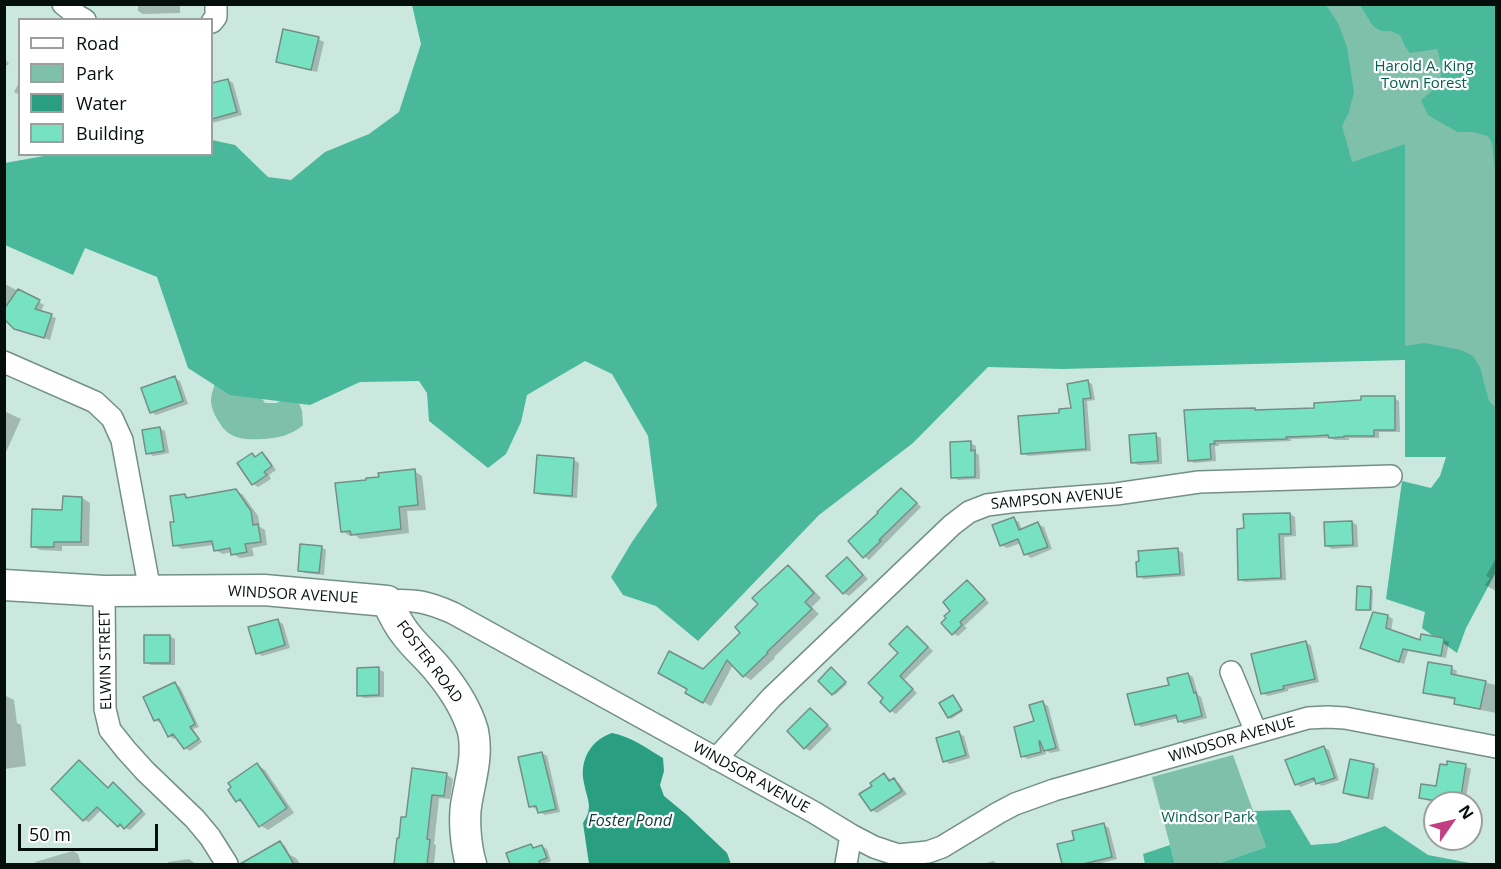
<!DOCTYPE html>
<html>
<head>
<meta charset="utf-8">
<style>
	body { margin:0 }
	#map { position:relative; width:1501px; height:869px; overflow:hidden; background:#cae8dd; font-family:"Open Sans",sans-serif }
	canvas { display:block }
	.frame { position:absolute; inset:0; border:6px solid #040e0b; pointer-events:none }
	.legend { position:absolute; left:18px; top:18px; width:195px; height:138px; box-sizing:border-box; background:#fff; border:2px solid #9b9f9d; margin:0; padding:8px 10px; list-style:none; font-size:18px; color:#040e0b }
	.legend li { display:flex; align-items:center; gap:12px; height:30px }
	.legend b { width:30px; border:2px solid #9b9f9d }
	.north { position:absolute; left:1423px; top:791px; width:60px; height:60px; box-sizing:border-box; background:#fff; border:2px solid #9b9f9d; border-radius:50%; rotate:56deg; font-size:16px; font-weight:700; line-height:24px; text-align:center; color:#040e0b }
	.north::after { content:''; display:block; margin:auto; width:21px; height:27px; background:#c23e83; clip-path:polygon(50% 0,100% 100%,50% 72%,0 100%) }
	.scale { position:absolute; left:18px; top:824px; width:140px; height:27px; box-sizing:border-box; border:3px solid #040e0b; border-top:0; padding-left:8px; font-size:18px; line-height:21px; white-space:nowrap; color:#040e0b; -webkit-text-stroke:4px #fff; paint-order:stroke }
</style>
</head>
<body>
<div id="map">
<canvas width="1501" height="869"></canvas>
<div class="frame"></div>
<ul class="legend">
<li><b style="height:8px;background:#fff"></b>Road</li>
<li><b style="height:16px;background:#7fc0ab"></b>Park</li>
<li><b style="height:16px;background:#299e81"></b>Water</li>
<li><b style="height:16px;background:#77e2c2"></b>Building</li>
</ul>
<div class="north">N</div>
<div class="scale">50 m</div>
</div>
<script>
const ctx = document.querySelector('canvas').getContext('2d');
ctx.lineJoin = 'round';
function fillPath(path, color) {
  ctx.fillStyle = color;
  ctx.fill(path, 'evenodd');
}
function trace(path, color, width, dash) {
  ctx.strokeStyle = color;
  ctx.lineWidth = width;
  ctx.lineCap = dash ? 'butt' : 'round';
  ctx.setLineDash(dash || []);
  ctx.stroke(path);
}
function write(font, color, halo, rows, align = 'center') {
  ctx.font = font + ' "Open Sans",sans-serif';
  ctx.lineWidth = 4.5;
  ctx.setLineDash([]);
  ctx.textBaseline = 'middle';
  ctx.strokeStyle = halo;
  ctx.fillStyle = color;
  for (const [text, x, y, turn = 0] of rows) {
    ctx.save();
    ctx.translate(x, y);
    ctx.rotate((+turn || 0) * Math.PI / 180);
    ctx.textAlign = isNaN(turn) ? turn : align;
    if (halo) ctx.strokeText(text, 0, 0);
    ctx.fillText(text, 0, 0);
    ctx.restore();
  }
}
fillPath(new Path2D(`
	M 1298,5 L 1496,5 L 1496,482 L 1451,456 L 1405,457 L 1405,347 Z
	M 215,382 L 256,389 L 265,403 L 276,403 L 283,400 L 299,403 L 302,411 L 303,425 C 292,435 278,438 264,439 C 246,440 229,440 219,422 C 215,416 211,408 211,400 C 211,394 214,388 215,382 Z
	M 1233,755 L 1266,847 L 1217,864 L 1175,864 L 1152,777 Z`), '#7fc0ab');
fillPath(new Path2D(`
	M 412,5 L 1326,5 L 1338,23 L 1347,47 L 1352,79 L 1354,92 L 1349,112 L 1342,126 L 1352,162 L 1405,144 L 1405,346 L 1424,343 L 1441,346 L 1461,350 L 1473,356 L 1480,367 L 1489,401 L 1496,408 L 1496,572 L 1466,628 L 1457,653 L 1422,628 L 1425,612 L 1386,599 L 1402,481 L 1431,488 L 1440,476 L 1446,457 L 1405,457 L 1405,360 L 1062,369 L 988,367 L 913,443 L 819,515 L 698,641 L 656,606 L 623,595 L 611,577 L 632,542 L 657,506 L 648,436 L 612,374 L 585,361 L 527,395 L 521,422 L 506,454 L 488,468 L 429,421 L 427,393 L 419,381 L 360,382 L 310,405 L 230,395 L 188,368 L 157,277 L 85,248 L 73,275 L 5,245 L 5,163 L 55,154 L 212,154 L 212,140 L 235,145 L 268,177 L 291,180 L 325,152 L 369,134 L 399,112 L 421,44 Z
	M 1360,5 L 1496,5 L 1496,178 L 1492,143 L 1488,136 L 1473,132 L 1458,132 L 1445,125 L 1428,115 L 1421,100 C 1443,84 1445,75 1437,49 L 1410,53 L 1405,46 L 1400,35 L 1390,31 L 1381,31 L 1373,26 Z
	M 1290,810 L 1311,845 L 1337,843 L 1385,826 L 1428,855 L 1475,864 L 1217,864 L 1266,847 L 1253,811 Z
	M 1170,845 L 1175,864 L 1145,864 L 1143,854 Z`), '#4ab89a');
fillPath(new Path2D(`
	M 612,733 C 632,737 646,748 663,758 L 664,771 L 660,785 L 664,796 L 687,815 L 727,853 L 731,864 L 589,864 L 583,823 C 594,807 587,800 584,783 C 579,760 591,740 612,733 Z`), '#299e81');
fillPath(new Path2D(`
	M 138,4 L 180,4 L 180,13 L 143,14 L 138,11 Z
	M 318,39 L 324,42 L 317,72 L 283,64 L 277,61 Z
	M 4,58 L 9,64 L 4,67 Z
	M 228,80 L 233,83 L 242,115 L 212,123 L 212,85 Z
	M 20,81 L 20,95 L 14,92 Z
	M 4,279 L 6,280 L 5,284 L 44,305 L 40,312 L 56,318 L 50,340 L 20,330 L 4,317 Z
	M 174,378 L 180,381 L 188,404 L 156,415 L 151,412 Z
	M 1088,382 L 1092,384 L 1095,400 L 1087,401 L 1091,451 L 1028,456 L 1023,453 L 1073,409 Z
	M 1394,398 L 1399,401 L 1400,432 L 1379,432 L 1379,438 L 1349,438 L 1349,440 L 1335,440 L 1330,438 L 1322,438 L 1291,439 L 1291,441 L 1219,444 L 1219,446 L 1215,446 L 1216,461 L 1194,463 L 1189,460 L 1255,410 L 1258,411 L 1315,409 Z
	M 4,411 L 21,419 L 6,452 L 4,451 Z
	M 159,428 L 165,431 L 169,453 L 153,456 L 148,453 Z
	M 1155,435 L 1161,438 L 1162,464 L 1138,465 L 1133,462 Z
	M 971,443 L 976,446 L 976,453 L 979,455 L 980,479 L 958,480 L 953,477 Z
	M 262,454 L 267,457 L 276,470 L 269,475 L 271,479 L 258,487 L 253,484 L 252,455 L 256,457 Z
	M 539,457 L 574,460 L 579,463 L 577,498 L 541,495 L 536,492 Z
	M 414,471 L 422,476 L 426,510 L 407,511 L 409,533 L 360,539 L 355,535 L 350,536 L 342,531 L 368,481 Z
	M 902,489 L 907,492 L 921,507 L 869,560 L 864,556 L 880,513 Z
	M 235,490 L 243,495 L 258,516 L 260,527 L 265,530 L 267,545 L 252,548 L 254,556 L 240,558 L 233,554 L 232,552 L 223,554 L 215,550 L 214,545 L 182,549 L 174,545 L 175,523 L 185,495 L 191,499 Z
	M 82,498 L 90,503 L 89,546 L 62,546 L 62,551 L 40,550 L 32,546 L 64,512 Z
	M 1290,514 L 1295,517 L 1296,536 L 1284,537 L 1286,580 L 1245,582 L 1239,579 Z
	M 1014,519 L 1019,522 L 1022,530 L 1038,524 L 1044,527 L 1052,549 L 1031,558 L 1026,554 L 1021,543 L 1007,548 L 1001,545 Z
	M 1352,522 L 1357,525 L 1358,547 L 1332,549 L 1327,546 Z
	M 321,547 L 326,550 L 324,575 L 305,573 L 299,570 Z
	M 1178,550 L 1183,553 L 1185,576 L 1144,579 L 1138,576 Z
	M 1496,558 L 1496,591 L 1485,585 L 1490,578 L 1486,576 Z
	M 847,559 L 852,562 L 868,579 L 849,596 L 844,593 Z
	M 788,567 L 795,571 L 821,598 L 812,607 L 819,614 L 774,657 L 775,658 L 751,680 L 744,676 L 733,665 L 711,706 L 687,693 L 703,671 L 743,633 L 760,604 Z
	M 967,582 L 973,585 L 989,603 L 964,626 L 967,628 L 958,636 L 952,633 L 952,611 Z
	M 1359,588 L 1373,590 L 1372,611 L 1357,609 Z
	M 1374,614 L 1388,616 L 1393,619 L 1391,631 L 1421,642 L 1422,635 L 1444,640 L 1449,642 L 1446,658 L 1408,651 L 1404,664 L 1367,650 Z
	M 278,621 L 283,624 L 290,648 L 262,656 L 257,653 Z
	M 907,627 L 912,630 L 933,651 L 904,680 L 917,693 L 896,714 L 891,711 L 900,653 Z
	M 169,636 L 175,639 L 175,665 L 151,665 L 145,662 Z
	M 1306,642 L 1311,646 L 1319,682 L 1288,689 L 1288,691 L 1268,696 L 1262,693 Z
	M 1452,668 L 1457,671 L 1456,676 L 1496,685 L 1496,713 L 1461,706 L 1456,703 L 1456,700 L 1430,695 L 1425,692 Z
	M 378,669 L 384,672 L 384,697 L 364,698 L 358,695 Z
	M 834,670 L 847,684 L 835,695 L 820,681 Z
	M 1188,674 L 1193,677 L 1198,695 L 1201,697 L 1207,718 L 1184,724 L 1179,721 L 1178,718 L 1141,727 L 1136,724 L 1171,686 Z
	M 175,684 L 180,687 L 199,727 L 193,729 L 202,742 L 190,751 L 185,748 L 177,737 L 174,739 L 169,736 L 162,722 L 160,723 L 155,720 Z
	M 4,695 L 14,700 L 17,723 L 21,725 L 26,766 L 4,769 Z
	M 953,697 L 963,711 L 951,719 L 949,717 L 941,704 Z
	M 1043,703 L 1048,706 L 1060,751 L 1050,753 L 1045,750 L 1046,754 L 1028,759 L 1022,756 Z
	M 810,709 L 815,712 L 832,729 L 810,751 L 805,748 L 789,731 Z
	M 958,733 L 964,736 L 970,758 L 950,764 L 944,761 Z
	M 1323,747 L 1329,750 L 1339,780 L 1322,786 L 1317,783 L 1316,781 L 1301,787 L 1296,784 Z
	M 542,753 L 547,756 L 560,812 L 545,815 L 540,812 L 539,809 L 536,809 L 531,806 Z
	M 1351,761 L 1374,766 L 1379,769 L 1373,800 L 1350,796 L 1345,793 Z
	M 79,762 L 84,765 L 109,789 L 114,784 L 119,787 L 146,814 L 130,830 L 119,825 L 102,809 L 89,822 L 84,820 Z
	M 257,765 L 265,770 L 294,813 L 268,830 L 260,825 L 245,805 L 237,800 Z
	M 1465,766 L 1471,769 L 1465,803 L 1442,803 L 1426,800 L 1421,797 L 1437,788 Z
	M 446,774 L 453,779 L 450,799 L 439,798 L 434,844 L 436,845 L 434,864 L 396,864 L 399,840 L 408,819 Z
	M 884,775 L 889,778 L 892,782 L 894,780 L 899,783 L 907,794 L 877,813 L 872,810 L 874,786 Z
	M 1103,825 L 1109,828 L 1117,859 L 1097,864 L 1064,864 L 1059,845 L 1076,841 Z
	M 280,843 L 285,846 L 290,855 L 296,858 L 300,864 L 255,864 L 252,859 Z
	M 531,845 L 536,848 L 542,846 L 547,849 L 551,861 L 543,864 L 512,864 L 508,854 Z
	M 73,851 L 78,854 L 81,864 L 36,864 L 35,862 Z
	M 189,859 L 196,864 L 168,864 L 168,862 Z
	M 993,861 L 998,864 L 983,864 Z`), '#0003');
const building = new Path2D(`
	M 283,29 L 319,37 L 311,70 L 276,62 Z
	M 228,79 L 237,112 L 212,119 L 212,83 Z
	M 18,289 L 40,300 L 35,309 L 52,314 L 44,338 L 14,329 L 4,319 L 4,309 Z
	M 175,376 L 183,401 L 150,413 L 141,388 Z
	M 1088,380 L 1091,398 L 1083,399 L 1086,449 L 1021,454 L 1018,416 L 1059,413 L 1059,409 L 1071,408 L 1067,384 Z
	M 1361,396 L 1395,396 L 1395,430 L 1374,430 L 1374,436 L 1344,436 L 1344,437 L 1329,438 L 1328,435 L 1315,436 L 1286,437 L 1287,439 L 1214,441 L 1215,444 L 1210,444 L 1211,459 L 1188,461 L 1184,410 L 1212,409 L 1255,408 L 1255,410 L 1314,408 L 1314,403 L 1361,400 Z
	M 160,427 L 164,451 L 146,454 L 142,430 Z
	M 1156,433 L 1158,461 L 1131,463 L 1129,435 Z
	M 971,441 L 971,451 L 975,450 L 975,477 L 951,478 L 950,442 Z
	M 262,452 L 272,466 L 264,472 L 267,475 L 252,485 L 237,463 L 252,453 L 255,457 Z
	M 537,455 L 574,458 L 572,496 L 534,493 Z
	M 415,469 L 418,505 L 399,507 L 401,529 L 351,535 L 350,531 L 341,532 L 335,483 L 366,480 L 366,478 L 379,477 L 378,473 Z
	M 901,488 L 917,503 L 879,540 L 881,541 L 863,558 L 848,541 L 878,513 L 877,512 Z
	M 236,489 L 251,511 L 253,525 L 258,524 L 261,542 L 245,544 L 247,552 L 231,555 L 230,548 L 214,551 L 212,541 L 173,546 L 170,522 L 174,522 L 170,496 L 185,494 L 186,498 Z
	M 63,496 L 82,497 L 81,542 L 54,542 L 54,547 L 31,547 L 32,509 L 62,510 Z
	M 1290,513 L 1291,534 L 1279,534 L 1281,578 L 1238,580 L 1237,529 L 1244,528 L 1243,514 Z
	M 1014,517 L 1019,530 L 1038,522 L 1048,547 L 1024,555 L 1018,539 L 1000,546 L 992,525 Z
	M 1352,521 L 1353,545 L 1325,546 L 1324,522 Z
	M 300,544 L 322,546 L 319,573 L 298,571 Z
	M 1178,548 L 1180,574 L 1137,577 L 1136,562 L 1139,561 L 1138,551 Z
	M 847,557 L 863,575 L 843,594 L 826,576 Z
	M 788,565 L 814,593 L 805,602 L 812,609 L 767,652 L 768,653 L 743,677 L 727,660 L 703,703 L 685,693 L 687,689 L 658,673 L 669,651 L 703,669 L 740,633 L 735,627 L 758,604 L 752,598 Z
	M 967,580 L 985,599 L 960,622 L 962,625 L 952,635 L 941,623 L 946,618 L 944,616 L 950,611 L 943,602 Z
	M 1357,586 L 1371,587 L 1370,610 L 1356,610 Z
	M 1373,612 L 1388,615 L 1386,628 L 1420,640 L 1421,634 L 1444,638 L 1441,656 L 1403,649 L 1399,662 L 1360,648 Z
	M 278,619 L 285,645 L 256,654 L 248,627 Z
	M 907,626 L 928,647 L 900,676 L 913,689 L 890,712 L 880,702 L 883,698 L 868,683 L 898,653 L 889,644 Z
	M 144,635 L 170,635 L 170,663 L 144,663 Z
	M 1306,641 L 1315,679 L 1283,686 L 1284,689 L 1261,694 L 1251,654 Z
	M 1428,662 L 1452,666 L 1451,674 L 1486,681 L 1480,709 L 1454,704 L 1455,698 L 1423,693 Z
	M 379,667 L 379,695 L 357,696 L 357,668 Z
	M 831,667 L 846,682 L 832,695 L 818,681 Z
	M 1188,673 L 1194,693 L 1196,692 L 1202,716 L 1178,722 L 1176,715 L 1135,725 L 1127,694 L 1169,685 L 1167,678 Z
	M 175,682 L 195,724 L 190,727 L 199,739 L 184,749 L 173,734 L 168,737 L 159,719 L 154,721 L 143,697 Z
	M 953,695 L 962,710 L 948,718 L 939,703 Z
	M 1043,701 L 1056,748 L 1044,751 L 1040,741 L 1039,741 L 1041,752 L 1021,757 L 1014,727 L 1034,721 L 1029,705 Z
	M 810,708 L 828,725 L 804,749 L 787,731 Z
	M 959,731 L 966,755 L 943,762 L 936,738 Z
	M 1324,746 L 1335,778 L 1316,784 L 1314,778 L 1295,785 L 1285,760 Z
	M 542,752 L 556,809 L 538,813 L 536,806 L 529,807 L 518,757 Z
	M 1350,759 L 1374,764 L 1368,798 L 1343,793 Z
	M 79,760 L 108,788 L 113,782 L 142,811 L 124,829 L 120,824 L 118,827 L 97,807 L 83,821 L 51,789 Z
	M 1447,761 L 1466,764 L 1460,803 L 1449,803 L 1419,798 L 1421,784 L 1436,786 L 1440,764 L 1447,765 Z
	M 257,763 L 287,808 L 259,827 L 240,799 L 236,802 L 228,790 L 231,787 L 228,783 Z
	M 412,768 L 447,773 L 444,796 L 432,795 L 427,839 L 430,840 L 427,864 L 394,864 L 397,838 L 399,838 L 401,817 L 406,817 Z
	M 884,773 L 889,781 L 894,778 L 902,791 L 871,811 L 859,794 L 872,786 L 870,783 Z
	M 1104,823 L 1112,857 L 1083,864 L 1062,864 L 1057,844 L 1074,840 L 1072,831 Z
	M 280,841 L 294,864 L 240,864 Z
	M 531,844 L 533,848 L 542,845 L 547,858 L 539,861 L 540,864 L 510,864 L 506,853 Z`);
fillPath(building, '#77e2c2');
trace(building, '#738f86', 1.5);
const street = new Path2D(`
	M 63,4 L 78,16 L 85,20
	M 212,22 L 216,17 L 216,4
	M 4,362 L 95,402 L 112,418 L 122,440 L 150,591
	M 104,591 L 105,709 L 110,730 L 126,750 L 145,771 L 195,819 L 210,837 L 227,864
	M 387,601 C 415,599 428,602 453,613 L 815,813 L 851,835 L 874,847 L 898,855 L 928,852 L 942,847 L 998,813 L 1015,804 L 1054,790 L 1308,718 L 1328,717 L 1345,718 L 1496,747
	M 1231,672 L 1256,732
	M 716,759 L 771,698 L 952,525 L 969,512 L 987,505 L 1010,502 L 1116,494 L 1199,482 L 1391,476
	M 846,864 L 851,835`);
const secondary = new Path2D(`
	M 4,585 L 104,591 L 264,590 L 387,601 C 392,612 397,623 405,633 C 415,647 429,658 439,671 C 453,688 467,710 473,731 C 478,755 471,777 467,800 C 463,818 466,847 471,864`);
trace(street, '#749086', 24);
trace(secondary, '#749086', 33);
trace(street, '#fff', 21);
trace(secondary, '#fff', 30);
write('15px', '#04614d', '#fff', [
	["Harold A. King",1424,67],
	["Town Forest",1424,84],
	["Windsor Park",1208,818]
]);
write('15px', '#040e0b', '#fff', [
	["SAMPSON AVENUE",1057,499,-5],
	["WINDSOR AVENUE",293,595,3],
	["ELWIN STREET",106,660,-91],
	["FOSTER ROAD",429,662,53],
	["WINDSOR AVENUE",1232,740,-16],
	["WINDSOR AVENUE",751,778,29]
]);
write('italic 16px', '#104134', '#fff', [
	["Foster Pond",630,821]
]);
</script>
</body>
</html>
